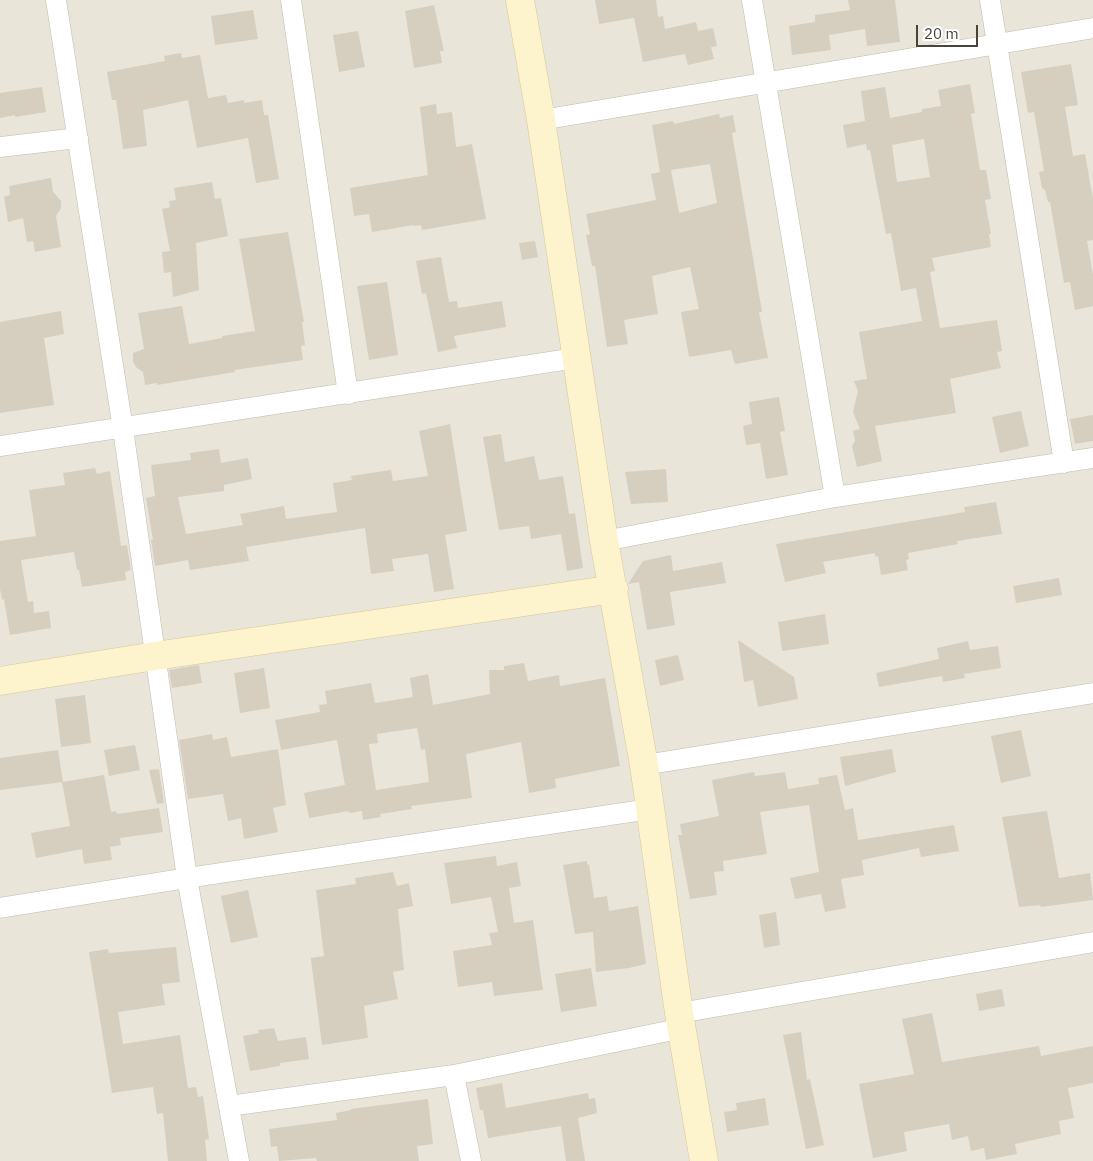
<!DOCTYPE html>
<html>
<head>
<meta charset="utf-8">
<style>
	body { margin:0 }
	#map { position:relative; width:1093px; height:1161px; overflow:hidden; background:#f5f3eb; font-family:"IBM Plex Sans",sans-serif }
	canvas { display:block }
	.scale { position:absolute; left:916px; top:25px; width:62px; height:22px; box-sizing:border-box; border:2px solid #494439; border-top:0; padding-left:6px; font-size:15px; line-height:18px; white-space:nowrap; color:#494439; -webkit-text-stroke:4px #fff; paint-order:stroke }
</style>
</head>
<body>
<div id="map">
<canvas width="1093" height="1161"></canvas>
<div class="scale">20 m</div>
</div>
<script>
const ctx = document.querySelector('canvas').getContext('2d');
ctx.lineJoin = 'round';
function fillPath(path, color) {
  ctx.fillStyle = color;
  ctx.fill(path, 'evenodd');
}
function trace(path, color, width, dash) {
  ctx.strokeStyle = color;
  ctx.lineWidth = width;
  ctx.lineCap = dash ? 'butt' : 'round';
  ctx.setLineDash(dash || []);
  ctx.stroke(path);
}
fillPath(new Path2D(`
	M 0,0 L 1093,0 L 1093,1161 L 0,1161 Z`), '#e9e5d9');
fillPath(new Path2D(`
	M 595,0 L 656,0 L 658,17 L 663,16 L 665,29 L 696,22 L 698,31 L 713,28 L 717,46 L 711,47 L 714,59 L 688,65 L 685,54 L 643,62 L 634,18 L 599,24 Z
	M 848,0 L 895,0 L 900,42 L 867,46 L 865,29 L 829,35 L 831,50 L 792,55 L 789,26 L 815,22 L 815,15 L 850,10 Z
	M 434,5 L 444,51 L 440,51 L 442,63 L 414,68 L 405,11 Z
	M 253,10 L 258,39 L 215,45 L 211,16 Z
	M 358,31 L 365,67 L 339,72 L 333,35 Z
	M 181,53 L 182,58 L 200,55 L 208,98 L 226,95 L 228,103 L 244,100 L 244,103 L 262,100 L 264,115 L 268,115 L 279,179 L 256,183 L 248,138 L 197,148 L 188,100 L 143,110 L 147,146 L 123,149 L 116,100 L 112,100 L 107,72 L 165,61 L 164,56 Z
	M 1071,64 L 1078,105 L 1065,107 L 1073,156 L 1085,154 L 1093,199 L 1093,240 L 1087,241 L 1093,275 L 1093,306 L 1075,310 L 1070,282 L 1064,283 L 1050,202 L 1048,202 L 1045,190 L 1042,188 L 1039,172 L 1044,171 L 1034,112 L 1028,113 L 1021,72 Z
	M 970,84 L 975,113 L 971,114 L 980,170 L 986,170 L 991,199 L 985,200 L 991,234 L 989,234 L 991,247 L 932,258 L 935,271 L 930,272 L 940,328 L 997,320 L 1002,351 L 997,352 L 1001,368 L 950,379 L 956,413 L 875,426 L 882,461 L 857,467 L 852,446 L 855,441 L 853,431 L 860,429 L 853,412 L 858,391 L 854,381 L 867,379 L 859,332 L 922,321 L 916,288 L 901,291 L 891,233 L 886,234 L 870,150 L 867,150 L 866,144 L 847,148 L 843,125 L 865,121 L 861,91 L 885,87 L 890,118 L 922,112 L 922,109 L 941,106 L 938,90 ZM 924,139 L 930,177 L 897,182 L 892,145 Z
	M 42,87 L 46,112 L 15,117 L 15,115 L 0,118 L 0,93 Z
	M 436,104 L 437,114 L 452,112 L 456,147 L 472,144 L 486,219 L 422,230 L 421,225 L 414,226 L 414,225 L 372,232 L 369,214 L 354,216 L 350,188 L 428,175 L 420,107 Z
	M 719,114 L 720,118 L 733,115 L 736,132 L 732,133 L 762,312 L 759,312 L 768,358 L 735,364 L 731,350 L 689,357 L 681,312 L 699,309 L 690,267 L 652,276 L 658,314 L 624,320 L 628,344 L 607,347 L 595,266 L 592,266 L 586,235 L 590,234 L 586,214 L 656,200 L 651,174 L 660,172 L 652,125 L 673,121 L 674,124 ZM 710,164 L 717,203 L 679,213 L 671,170 Z
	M 51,178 L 53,192 L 61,201 L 61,208 L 56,216 L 61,247 L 35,252 L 33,241 L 27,242 L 23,218 L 8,222 L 4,197 L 10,195 L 9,186 Z
	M 212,182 L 215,199 L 221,198 L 228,236 L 196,243 L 199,290 L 173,297 L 171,272 L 164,273 L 162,252 L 170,251 L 162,209 L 170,207 L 169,201 L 176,200 L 174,188 Z
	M 288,232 L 304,322 L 302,322 L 305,345 L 301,346 L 303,360 L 234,370 L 235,372 L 157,385 L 157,383 L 145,385 L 143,372 L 137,368 L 133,362 L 133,353 L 144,349 L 138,313 L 182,306 L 189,344 L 222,338 L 222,336 L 255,331 L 239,239 Z
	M 535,241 L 538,257 L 522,260 L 519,243 Z
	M 441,257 L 449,302 L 457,301 L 458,308 L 502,301 L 506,327 L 454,336 L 457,348 L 438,352 L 426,293 L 422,294 L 416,261 Z
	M 387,282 L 398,355 L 369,360 L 357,286 Z
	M 61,311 L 64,334 L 44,338 L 54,405 L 0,413 L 0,322 Z
	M 779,397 L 785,431 L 780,432 L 788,475 L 766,479 L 760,443 L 746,445 L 743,426 L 752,424 L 749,402 Z
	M 1021,411 L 1029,446 L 1000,453 L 992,417 Z
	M 1093,415 L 1093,441 L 1075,444 L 1070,419 Z
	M 450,424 L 467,531 L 445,535 L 454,589 L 434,592 L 428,554 L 392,559 L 394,571 L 371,574 L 365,528 L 246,547 L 249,561 L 190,570 L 188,560 L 155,566 L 151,540 L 153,540 L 146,498 L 155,496 L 151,465 L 191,460 L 190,453 L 219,449 L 221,463 L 248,458 L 252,479 L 224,485 L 224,491 L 178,497 L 186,534 L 243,525 L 240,514 L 284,506 L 286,519 L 337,512 L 333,483 L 352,480 L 351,476 L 391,470 L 393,481 L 428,476 L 419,431 Z
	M 501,434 L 505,462 L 534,456 L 539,480 L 563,476 L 569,514 L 575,513 L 583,568 L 567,571 L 561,534 L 531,539 L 529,526 L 499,530 L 483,437 Z
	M 95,468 L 97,474 L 110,471 L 121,546 L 127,545 L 131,570 L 125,572 L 126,580 L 82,587 L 79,570 L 77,570 L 74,552 L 21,560 L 28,602 L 33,601 L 34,613 L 49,611 L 51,628 L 10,635 L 4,599 L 2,600 L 0,589 L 0,541 L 36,536 L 29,490 L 65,485 L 63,473 Z
	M 666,469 L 668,502 L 631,504 L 625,472 Z
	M 996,502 L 1002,534 L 957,541 L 958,544 L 908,553 L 909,559 L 906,560 L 908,570 L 881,575 L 878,556 L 875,557 L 875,553 L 823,562 L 826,573 L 785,582 L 776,544 L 965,512 L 964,507 Z
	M 671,555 L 673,571 L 722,562 L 726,583 L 670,592 L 675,625 L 647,630 L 639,582 L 628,584 L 643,561 Z
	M 1059,578 L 1062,595 L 1016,603 L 1013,586 Z
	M 825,614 L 829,644 L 782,651 L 778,622 Z
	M 738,640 L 794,677 L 798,699 L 758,707 L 753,680 L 744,682 Z
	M 968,641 L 970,650 L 998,646 L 1001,668 L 964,674 L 965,678 L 943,682 L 942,676 L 879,687 L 876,673 L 939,659 L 937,648 Z
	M 678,655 L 684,680 L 660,686 L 655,660 Z
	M 524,663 L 528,681 L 559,675 L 560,686 L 605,678 L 620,766 L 555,779 L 556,788 L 529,793 L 521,742 L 466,754 L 472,798 L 411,806 L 412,809 L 380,814 L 381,817 L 363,820 L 362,811 L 349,813 L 349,811 L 309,818 L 304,793 L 345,785 L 337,740 L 281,750 L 275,720 L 320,712 L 319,705 L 327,704 L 325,691 L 371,683 L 375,703 L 413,697 L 410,678 L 428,674 L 433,705 L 490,694 L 489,670 L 504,670 L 504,666 ZM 417,728 L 421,750 L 425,749 L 429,782 L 376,790 L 369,744 L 378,743 L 377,734 Z
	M 199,665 L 202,683 L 172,688 L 169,670 Z
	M 264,668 L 270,708 L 240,713 L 234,673 Z
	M 85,695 L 91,743 L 61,747 L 55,699 Z
	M 1021,730 L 1031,776 L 1001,783 L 991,736 Z
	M 212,734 L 213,740 L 227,737 L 231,757 L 278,749 L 286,805 L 273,808 L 278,832 L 244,839 L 241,818 L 228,821 L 223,794 L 188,799 L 179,740 Z
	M 135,745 L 140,770 L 109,776 L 104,750 Z
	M 892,749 L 896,772 L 845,786 L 840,757 Z
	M 58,750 L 63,782 L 0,790 L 0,758 Z
	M 159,769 L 164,803 L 157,804 L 149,770 Z
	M 754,772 L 755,776 L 785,772 L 788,789 L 819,784 L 818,778 L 837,775 L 845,810 L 853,808 L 858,840 L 954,825 L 959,851 L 921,857 L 919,848 L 862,860 L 864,875 L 841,879 L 846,908 L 825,912 L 821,894 L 795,899 L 790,878 L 819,872 L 809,805 L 760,812 L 767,854 L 723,861 L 724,871 L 714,872 L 717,895 L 690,899 L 678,835 L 682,835 L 680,824 L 719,816 L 712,780 Z
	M 104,775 L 111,812 L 116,811 L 117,814 L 159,808 L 163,832 L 120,838 L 121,845 L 110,847 L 112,860 L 84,864 L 82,849 L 36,858 L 31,833 L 70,826 L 62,782 Z
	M 1047,811 L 1059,878 L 1090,873 L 1093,900 L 1041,907 L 1040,905 L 1019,907 L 1002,817 Z
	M 496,856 L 497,866 L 517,862 L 521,886 L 509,888 L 514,923 L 533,920 L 543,990 L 494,996 L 492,982 L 458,987 L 453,951 L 492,945 L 489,933 L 498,932 L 491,897 L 451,904 L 444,863 Z
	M 587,861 L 587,865 L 589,864 L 594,898 L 607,896 L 609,911 L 638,906 L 646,964 L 629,968 L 596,972 L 593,932 L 575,934 L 563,865 Z
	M 393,872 L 397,886 L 409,883 L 413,906 L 398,909 L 404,970 L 393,972 L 398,999 L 364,1006 L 368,1038 L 322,1045 L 311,960 L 311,958 L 324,956 L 316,890 L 356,884 L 355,878 Z
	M 248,890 L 258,937 L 231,943 L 221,896 Z
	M 776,912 L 780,945 L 764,948 L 759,915 Z
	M 176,947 L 180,982 L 162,984 L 165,1005 L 118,1012 L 123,1044 L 180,1035 L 188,1088 L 196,1087 L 198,1097 L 203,1096 L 209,1139 L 205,1140 L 207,1161 L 168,1161 L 163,1113 L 157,1114 L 153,1087 L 112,1093 L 89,952 L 108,949 L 109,953 Z
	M 591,968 L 597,1006 L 561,1012 L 555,974 Z
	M 1002,989 L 1005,1006 L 979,1011 L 976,994 Z
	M 932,1013 L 942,1062 L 1039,1046 L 1041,1056 L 1093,1046 L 1093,1083 L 1068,1088 L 1074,1118 L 1059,1121 L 1061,1134 L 1015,1144 L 1017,1154 L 986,1160 L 984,1148 L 971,1151 L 968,1136 L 952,1140 L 949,1124 L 904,1132 L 907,1151 L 873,1158 L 859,1084 L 914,1074 L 902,1019 Z
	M 274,1028 L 278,1041 L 306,1037 L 309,1059 L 280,1063 L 280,1066 L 250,1071 L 243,1036 L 259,1033 L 258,1030 Z
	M 801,1032 L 807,1080 L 810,1079 L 824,1145 L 806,1149 L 783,1035 Z
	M 502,1083 L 506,1108 L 588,1093 L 589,1099 L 595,1098 L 597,1113 L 578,1118 L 585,1161 L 566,1161 L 561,1126 L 488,1138 L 483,1110 L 480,1110 L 476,1088 Z
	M 765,1098 L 769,1125 L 727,1132 L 724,1112 L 737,1110 L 736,1103 Z
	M 428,1099 L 433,1144 L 417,1146 L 419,1161 L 317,1161 L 316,1158 L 279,1161 L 277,1146 L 271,1147 L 269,1129 L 337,1120 L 336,1113 L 351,1110 L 351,1109 Z`), '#d6cfc0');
const street = new Path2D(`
	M 56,0 L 123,429 L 187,878 L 239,1161
	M 291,0 L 348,394
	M 752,0 L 835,497
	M 990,0 L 1064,463
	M 541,120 L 1093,28
	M 0,147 L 78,138
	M 0,446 L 576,358
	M 604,541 L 835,497 L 1093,458
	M 644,765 L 1093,693
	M 0,908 L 187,878 L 650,809
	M 679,1013 L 1093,942
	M 454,1075 L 471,1161
	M 229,1106 L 454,1075 L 683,1028`);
const secondary = new Path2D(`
	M 520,0 L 541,120 L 604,541 L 644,765 L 679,1013 L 704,1161
	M 0,681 L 155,656 L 614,589`);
trace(street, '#c1bbad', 21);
trace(secondary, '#d3c89b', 29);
trace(street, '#fff', 20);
trace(secondary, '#fdf4cd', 28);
</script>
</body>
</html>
